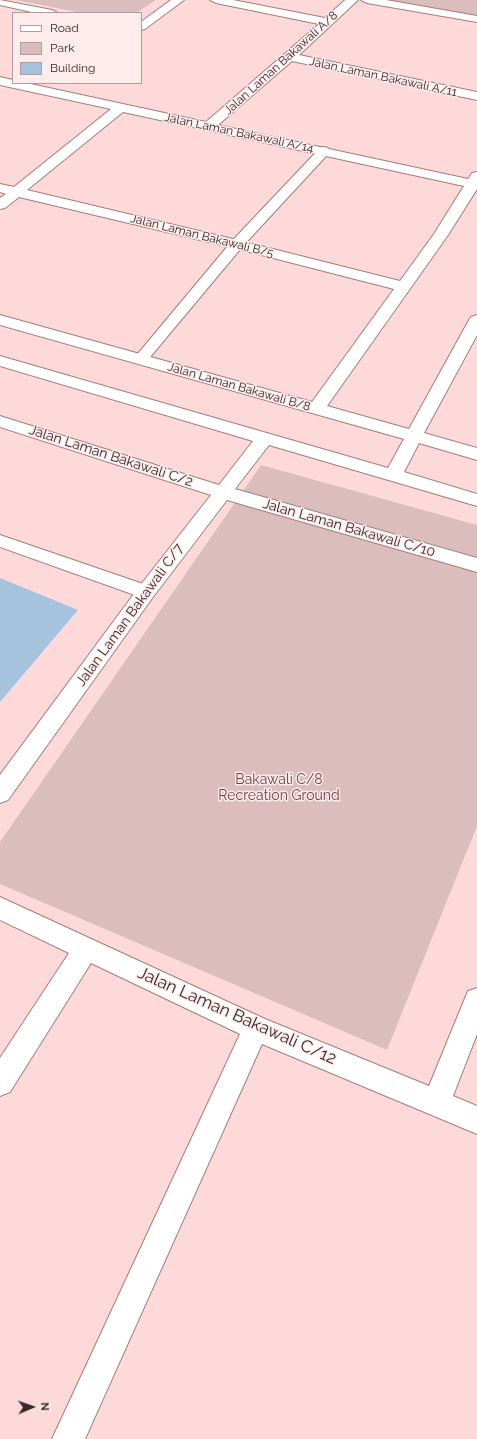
<!DOCTYPE html>
<style>
body{margin:0}
#map{position:relative;width:477px;height:1439px;overflow:hidden;background:#fddad9;font-family:Raleway,sans-serif}
canvas{display:block}
.legend{position:absolute;left:12px;top:12px;width:130px;height:72px;box-sizing:border-box;background:#feecec;border:1px solid #af9e9e;margin:0;padding:5px 7px;list-style:none;font-size:12px;color:#382828}
.legend li{display:flex;align-items:center;gap:8px;height:20px}
.legend b{width:20px;border:1px solid #af9e9e}
.north{position:absolute;left:12px;top:1387px;width:40px;height:40px;-webkit-text-stroke:3px #feecec;paint-order:stroke;rotate:88deg;font-size:11px;font-weight:700;line-height:16px;text-align:center;color:#382828}
.north::after{content:'';display:block;margin:auto;width:14px;height:18px;background:#382828;clip-path:polygon(50% 0,100% 100%,50% 72%,0 100%)}
</style>
<div id="map">
<canvas width="477" height="1439"></canvas>
<ul class="legend">
<li><b style="height:5px;background:#fff"></b>Road</li>
<li><b style="height:11px;background:#dabdbc"></b>Park</li>
<li><b style="height:11px;background:#a5c3dd"></b>Building</li>
</ul>
<div class="north">N</div>
</div>
<script>
const c = document.querySelector('canvas').getContext('2d');
c.lineJoin = 'round';
function fillPath(path, color) { c.fillStyle = color; c.fill(path, 'evenodd'); }
const shape = rows => new Path2D(rows.map(r => 'M' + r).join(''));
function stroke(path, color, width, dash) { c.strokeStyle = color; c.lineWidth = width; c.lineCap = dash ? 'butt' : 'round'; c.setLineDash(dash || []); c.stroke(path); }
function label(font, color, halo, rows, align = 'center') {
  c.font = font + ' Raleway,sans-serif'; c.lineWidth = 3; c.setLineDash([]); c.textBaseline = 'middle'; c.strokeStyle = halo; c.fillStyle = color; for (const [text, x, y, turn = 0] of rows) {
    c.save(); c.translate(x, y); c.rotate((+turn || 0) * Math.PI / 180); c.textAlign = isNaN(turn) ? turn : align; if (halo) c.strokeText(text, 0, 0); c.fillText(text, 0, 0); c.restore();
  }
}
const green = shape([
 [16,0,156,0,136,13,82,13],
 [384,0,477,0,477,17],
 [261,465,477,525,477,826,387,1050,0,884,0,842]
]);
const building = shape([
 [0,578,78,610,0,702]
]);
const lane = shape([
 [324,147,328,148,330,151,328,154,242,247,146,362,136,362,133,359,136,356,232,241,320,148,324,147],
 [0,535,152,587,155,592,152,597,146,599,0,547,0,535]
]);
const street = shape([
 [0,0,52,10,58,13,36,13,0,5,0,0],
 [171,0,184,0,145,29,141,30,141,22,171,0],
 [210,0,233,0,325,18,345,0,358,0,299,55,477,92,477,100,292,61,218,125,468,179,472,173,477,172,477,189,448,235,327,406,409,429,469,320,471,317,477,315,477,335,424,433,477,448,477,460,419,443,404,472,477,494,477,506,269,445,235,489,477,558,477,572,227,500,153,597,8,800,0,803,0,775,139,587,211,495,0,427,0,416,219,485,253,441,0,366,0,356,388,468,404,439,0,325,0,315,312,402,394,289,234,248,19,197,5,208,0,209,0,198,6,194,0,192,0,184,14,187,111,109,0,85,0,77,13,80,13,83,26,83,206,122,319,24,216,3,210,0],
 [123,112,464,186,434,234,400,281,237,240,27,190,123,112],
 [361,0,386,0,477,16,477,22,367,3,361,0],
 [0,897,265,1019,429,1086,468,991,477,988,477,1034,453,1096,477,1106,477,1134,262,1044,85,1439,52,1439,240,1034,91,963,10,1092,0,1096,0,1058,69,953,0,920,0,897]
]);
const farStreetnames = [
 ["Jalan Laman Bakawali A/8",281,63,-42],
 ["Jalan Laman Bakawali A/11",383,77,12],
 ["Jalan Laman Bakawali A/14",239,133,12],
 ["Jalan Laman Bakawali B/5",202,236,14],
 ["Jalan Laman Bakawali B/8",239,387,16]
];
const streetNames = [
 ["Jalan Laman Bakawali C/2",111,456,18],
 ["Jalan Laman Bakawali C/10",349,528,16],
 ["Jalan Laman Bakawali C/7",130,615,-54]
];
const parkNames = [
 ["Bakawali C/8",279,780],
 ["Recreation Ground",279,796]
];
const nearStreetnames = [
 ["Jalan Laman Bakawali C/12",237,1016,24]
];
fillPath(green, '#dabdbc');
fillPath(building, '#a5c3dd');
stroke(lane, '#a47d7c', 2);
stroke(street, '#a47d7c', 2);
fillPath(lane, '#fff');
fillPath(street, '#fff');
label('12px', '#382828', '#feecec', farStreetnames);
label('14px', '#382828', '#feecec', streetNames);
label('14px', '#793c3d', '#feecec', parkNames);
label('17px', '#382828', '#feecec', nearStreetnames);
</script>
